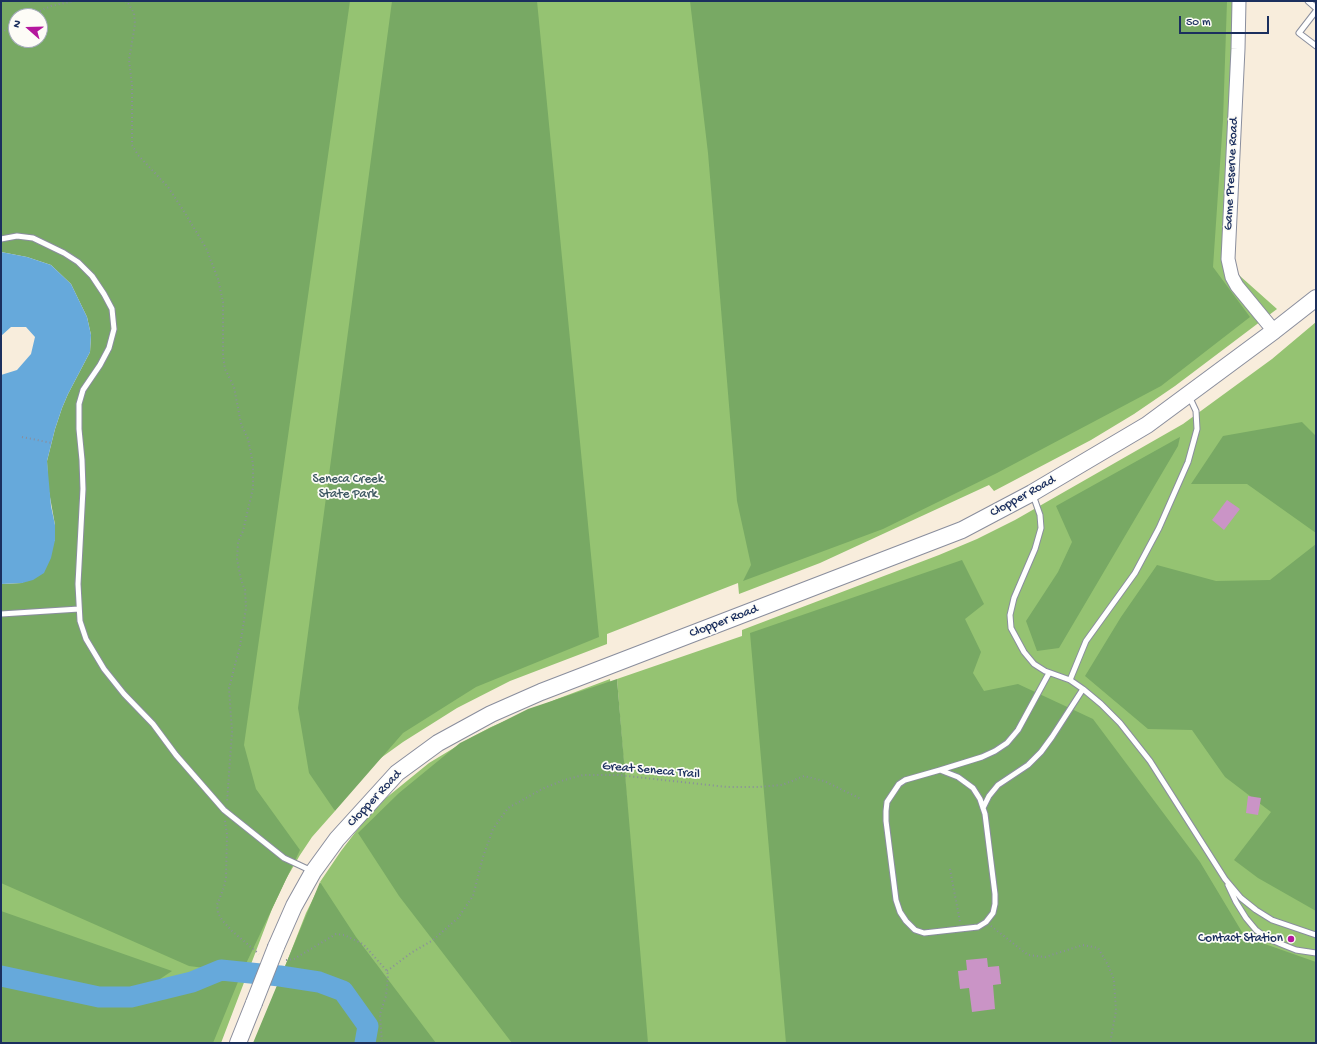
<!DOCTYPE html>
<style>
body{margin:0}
#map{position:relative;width:1317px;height:1044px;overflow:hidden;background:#f8eddc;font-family:"Gochi Hand",sans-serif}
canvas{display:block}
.frame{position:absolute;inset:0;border:2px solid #1b2f5e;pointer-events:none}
.north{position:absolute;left:8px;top:8px;width:40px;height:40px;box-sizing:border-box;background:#fdfcf7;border:1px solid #a3aaba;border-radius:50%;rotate:290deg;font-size:11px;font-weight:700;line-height:16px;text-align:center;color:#1b2f5e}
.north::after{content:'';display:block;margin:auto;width:14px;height:18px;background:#b5179e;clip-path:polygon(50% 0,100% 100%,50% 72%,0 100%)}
.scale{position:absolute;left:1179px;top:16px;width:90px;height:18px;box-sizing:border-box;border:2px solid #1b2f5e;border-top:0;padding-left:5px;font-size:12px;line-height:14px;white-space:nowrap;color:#1b2f5e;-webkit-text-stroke:3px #fdfcf7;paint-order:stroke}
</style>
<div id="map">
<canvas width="1317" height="1044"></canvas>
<div class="frame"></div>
<div class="north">N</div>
<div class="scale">50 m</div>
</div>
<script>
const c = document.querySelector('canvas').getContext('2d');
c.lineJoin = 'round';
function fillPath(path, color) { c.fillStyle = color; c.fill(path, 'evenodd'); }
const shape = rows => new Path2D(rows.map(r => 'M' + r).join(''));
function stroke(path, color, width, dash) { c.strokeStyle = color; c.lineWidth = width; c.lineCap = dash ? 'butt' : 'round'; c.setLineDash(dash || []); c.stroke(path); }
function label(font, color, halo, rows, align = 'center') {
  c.font = font + ' "Gochi Hand",sans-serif'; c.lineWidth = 3.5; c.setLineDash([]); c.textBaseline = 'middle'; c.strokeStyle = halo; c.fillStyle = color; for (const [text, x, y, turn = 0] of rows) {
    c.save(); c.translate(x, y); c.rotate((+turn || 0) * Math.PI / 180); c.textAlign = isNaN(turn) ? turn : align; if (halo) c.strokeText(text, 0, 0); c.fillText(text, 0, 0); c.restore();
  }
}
const green = shape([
 [1,1,1234,1,1222,260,1277,309,1175,386,1134,414,1091,440,994,491,989,485,820,563,739,594,738,583,607,634,607,644,510,681,457,708,403,742,378,760,334,808,335,811,312,837,300,855,286,879,272,909,221,1043,28,1043,1,980,1,601,86,595,140,298,8,207],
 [16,16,40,16,40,40,16,40],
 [1316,322,1316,1043,646,1043,617,679,742,636,742,630,939,555,977,539,1015,520,1183,424,1272,359],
 [610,679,640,1043,255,1043,306,913,321,883,320,882,341,851,364,821,386,798,429,763,472,737,491,727,557,699]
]);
const forest = shape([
 [1,1,350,1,244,745,256,789,300,850,242,972,213,1043,1,1043,1,911,172,971,133,997,192,982,220,970,189,966,1,883,1,584,22,583,55,540,55,525,48,486,47,461,55,429,62,408,68,394,90,352,91,335,87,317,71,284,51,265,27,257,1,252],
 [16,16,40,16,40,40,16,40],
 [392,1,537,1,599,637,476,687,403,733,335,811,309,773,298,708],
 [690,1,1227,1,1223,120,1213,267,1250,317,1161,386,997,473,883,529,743,581,751,565,737,501,708,153],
 [1302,422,1316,436,1316,533,1247,484,1191,484,1223,436],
 [1180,437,1178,446,1059,648,1037,651,1026,621,1058,572,1072,542,1056,506],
 [1316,544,1316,911,1258,878,1234,860,1271,812,1225,777,1192,730,1148,729,1085,676,1121,617,1157,565,1216,581,1270,580],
 [962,560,984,604,965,619,981,652,973,673,984,691,1018,684,1093,719,1200,862,1245,937,1316,962,1316,1043,786,1043,750,633],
 [617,679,648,1043,512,1043,399,896,358,833,399,793,460,743,528,709],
 [320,882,356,937,436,1043,253,1043]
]);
const water = shape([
 [1,252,27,257,51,265,71,284,87,317,91,335,90,352,68,394,62,408,55,429,47,461,51,506,55,525,55,540,51,558,44,573,33,580,22,583,1,584,1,375,17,370,31,354,35,337,26,327,11,327,1,336]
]);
const river = shape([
 [1,976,99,997,131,997,192,982,221,970,280,976,319,982,343,991,368,1026,365,1043]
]);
const building = shape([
 [1227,500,1240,509,1224,530,1212,520],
 [1248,796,1261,798,1258,815,1246,813],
 [987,958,988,967,999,966,1001,984,993,985,995,1009,972,1012,969,988,960,989,958,971,967,970,966,960]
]);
const path = shape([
 [125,1,128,3,134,13,135,24,129,60,132,85,132,145,138,155,168,187,185,213,206,248,218,279,223,302,223,355,225,369,234,387,241,424,248,439,253,464,253,488,243,531,238,542,237,559,241,580,245,590,246,608,240,646,229,688,232,732,227,802],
 [29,16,51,6,74,1],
 [1,33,16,23],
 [22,437,52,443],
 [225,821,227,834,226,877,224,887,217,905,218,913,222,920,232,931,259,954],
 [950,869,960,922],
 [991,926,1028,955,1045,957,1083,945,1098,948,1108,965,1114,980,1116,1011,1110,1043],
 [286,960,294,959,336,934,344,935,363,944,387,971,388,975,386,996,380,1014,382,1043],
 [387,971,411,953,433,940,458,918,473,896,483,857,493,829,508,808,542,789,564,780,583,775,618,775,727,787,758,787,782,785,804,776,824,781,861,799]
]);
const service = shape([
 [1308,1,1316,8],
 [1316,11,1299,33,1316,46],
 [1,239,17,236,33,238,64,253,78,262,92,276,104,294,112,309,114,329,109,348,100,365,83,390,79,404,79,429,82,460,83,489,78,584,80,621,86,639,104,669,124,694,153,724,176,755,224,810,284,858,312,871],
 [1033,495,1040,515,1041,528,1035,549,1014,598,1010,615,1011,628,1024,652,1034,664,1045,671,1070,680,1083,689,1101,704,1120,723,1150,761,1225,879,1241,898,1256,910,1272,920,1316,935],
 [1,614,79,609],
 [1070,680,1086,641,1135,573,1159,528,1188,462,1197,429,1196,411,1189,396],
 [940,770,958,777,973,788,980,799,985,814,995,894,995,904,993,913,986,922,978,927,924,933,915,930,906,921,900,912,896,900,886,821,886,811,887,802,899,784,905,780,940,770,982,757,995,751,1007,743,1018,730,1049,673],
 [983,808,989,796,998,785,1028,765,1041,752,1052,737,1083,689],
 [1228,885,1236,902,1246,918,1256,930,1267,938,1281,944,1296,950,1316,953]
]);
const tertiary = shape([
 [1239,1,1238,49,1228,259,1232,277,1237,286,1274,331]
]);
const primary = shape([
 [276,947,294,906,313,872,337,839,397,773,438,743,491,714,541,692,962,530,1032,493,1147,425,1274,331,1316,298],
 [238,1043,254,1003]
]);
const primaryBridge = shape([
 [254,1003,276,947]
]);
const markers = [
 [1291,939,4,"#b5179e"]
];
const streetNames = [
 ["Game Preserve Road",1232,174,-87],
 ["Clopper Road",1023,497,-29],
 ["Clopper Road",724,622,-21],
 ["Great Seneca Trail",651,771,5],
 ["Clopper Road",375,799,-47]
];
const parkNames = [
 ["Seneca Creek",348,480],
 ["State Park",348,495]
];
const poiNames = [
 ["Contact Station",1283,939]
];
fillPath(green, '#95c372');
fillPath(forest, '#78a964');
fillPath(water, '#66a9db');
stroke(river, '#66a9db', 21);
fillPath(building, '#ca94c6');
stroke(service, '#8a8e9d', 7);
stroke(tertiary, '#8a8e9d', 15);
stroke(primary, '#8a8e9d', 18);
stroke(path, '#8a8e9d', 2, [1, 3]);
stroke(service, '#fff', 5);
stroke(tertiary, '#fff', 13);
stroke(primary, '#fff', 16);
stroke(primaryBridge, '#8a8e9d', 18, []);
stroke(primaryBridge, '#fff', 16);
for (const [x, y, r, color] of markers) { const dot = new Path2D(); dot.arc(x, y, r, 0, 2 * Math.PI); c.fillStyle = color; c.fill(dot); stroke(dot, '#fdfcf7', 1.5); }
label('13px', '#1b2f5e', '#fdfcf7', streetNames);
label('13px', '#405b64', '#fdfcf7', parkNames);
label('13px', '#1b2f5e', '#fdfcf7', poiNames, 'right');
</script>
